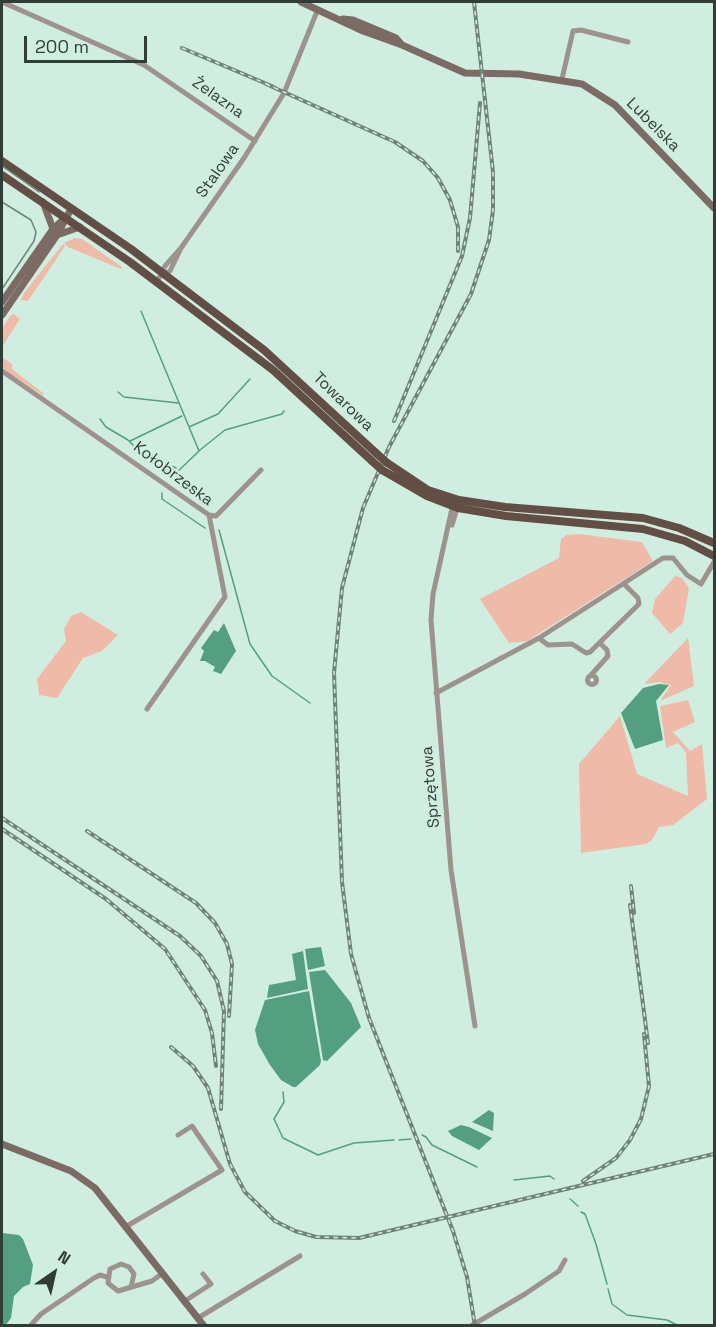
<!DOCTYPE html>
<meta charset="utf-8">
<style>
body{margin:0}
#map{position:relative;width:716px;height:1327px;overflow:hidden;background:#d0eedf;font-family:"Space Grotesk",sans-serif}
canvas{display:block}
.frame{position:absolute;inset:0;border:3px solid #303c36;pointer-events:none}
.north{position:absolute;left:24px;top:1243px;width:60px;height:60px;-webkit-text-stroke:4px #d0eedf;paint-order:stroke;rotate:34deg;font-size:16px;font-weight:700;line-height:24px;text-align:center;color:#303c36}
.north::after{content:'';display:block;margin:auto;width:21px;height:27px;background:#303c36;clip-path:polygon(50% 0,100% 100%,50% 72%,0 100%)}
.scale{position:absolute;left:24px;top:36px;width:123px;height:27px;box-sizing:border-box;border:3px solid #303c36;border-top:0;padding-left:8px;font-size:18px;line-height:21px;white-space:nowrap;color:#303c36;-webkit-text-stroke:4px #d0eedf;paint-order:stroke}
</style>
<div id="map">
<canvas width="716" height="1327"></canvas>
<div class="frame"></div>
<div class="north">N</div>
<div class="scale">200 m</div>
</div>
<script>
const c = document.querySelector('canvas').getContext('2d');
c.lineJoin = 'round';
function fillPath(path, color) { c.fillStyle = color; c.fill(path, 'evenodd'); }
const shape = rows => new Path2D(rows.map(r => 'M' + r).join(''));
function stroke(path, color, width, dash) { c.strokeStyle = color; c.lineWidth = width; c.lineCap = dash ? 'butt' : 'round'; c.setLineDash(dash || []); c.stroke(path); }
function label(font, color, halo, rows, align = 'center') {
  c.font = font + ' "Space Grotesk",sans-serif'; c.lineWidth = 5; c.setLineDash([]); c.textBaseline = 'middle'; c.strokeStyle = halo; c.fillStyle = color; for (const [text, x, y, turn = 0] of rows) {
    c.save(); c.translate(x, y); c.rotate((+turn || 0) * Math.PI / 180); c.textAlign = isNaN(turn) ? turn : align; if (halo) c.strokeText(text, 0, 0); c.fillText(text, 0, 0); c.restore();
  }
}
const green = shape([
 [75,238,82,239,122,267,121,269,68,247,64,243],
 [63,244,65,246,28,301,21,300,24,293],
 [14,314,20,319,2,347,2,328,11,315],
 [2,357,12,364,12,369,43,393,44,396,7,372,2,367],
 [579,534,642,542,653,561,527,641,509,643,480,599,559,558,561,539,567,535],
 [675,576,682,578,689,588,683,623,670,634,652,613,655,599],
 [81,612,118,635,102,651,83,658,57,698,39,695,37,679,66,641,64,629,71,616],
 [688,638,694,686,660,701,671,685,659,682,644,684],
 [688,700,695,722,673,732,690,751,702,744,707,799,673,825,659,827,652,840,646,844,581,853,579,764,620,716,637,774,688,796,686,752,678,743,666,748,660,706]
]);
const water = shape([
 [224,623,236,651,221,674,213,671,215,667,205,661,200,661,204,651,201,648,214,630,218,632],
 [659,684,669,685,656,701,663,740,635,749,621,713,643,688],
 [321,947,325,966,308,970,305,949],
 [303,951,308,989,267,998,269,985,296,980,292,954],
 [325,970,351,1003,361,1027,327,1061,323,1060,309,972],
 [309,991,321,1061,320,1065,296,1087,293,1087,281,1080,270,1065,258,1044,255,1030,265,1000],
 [489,1110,494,1113,493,1131,472,1122],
 [461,1125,469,1127,492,1138,479,1150,452,1136,448,1131],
 [2,1233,19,1235,23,1239,33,1265,30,1284,23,1287,14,1296,11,1318,5,1326,2,1325]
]);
const stream = shape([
 [141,311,199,451,173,476],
 [118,392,124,397,178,403],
 [100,419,106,427,128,440,141,453,176,468],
 [189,427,218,414,250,379],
 [130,441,182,416],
 [200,450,225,430,282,414,284,411],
 [162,493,162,499,205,528],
 [219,530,250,644,272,676,310,703],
 [283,1092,284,1102,274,1119,283,1138,318,1155,354,1143,394,1140],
 [422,1135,426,1137,432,1145,477,1167],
 [399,1140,411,1139],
 [514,1180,550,1176,554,1179],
 [570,1199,578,1206],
 [581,1212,585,1214,596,1244,607,1284],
 [608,1289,612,1304,627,1315,667,1320,679,1326]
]);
const street = shape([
 [2,2,144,65,255,141],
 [562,79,573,31,581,30,628,42],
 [163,274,170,271,181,248,244,158,284,93,318,9],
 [157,282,165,266,181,248],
 [2,371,209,515,225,597,147,709],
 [453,504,433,594,431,620,451,870,475,1026],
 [209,515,216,516,261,470],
 [452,525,458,505],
 [539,638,548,645,572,644,586,653,590,652,639,604,638,598,625,585],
 [591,675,608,656,607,650,601,644],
 '587.5 680a4.5 4.5 0 1 1 9 0a4.5 4.5 0 1 1-9 0Z',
 [436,693,539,638,663,558,673,558,687,575,701,584,714,562],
 [127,1226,222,1170,192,1126,178,1135],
 [131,1287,134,1274,129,1267,121,1264,110,1269,108,1283,118,1291,152,1281,163,1273],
 [185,1301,211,1284,203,1274],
 [198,1318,300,1256],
 [30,1326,41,1314,94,1278,100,1275,107,1277],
 [471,1326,525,1294,559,1271,565,1260]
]);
const secondary = shape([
 [301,2,363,31,402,45,465,73,519,74,582,84,615,105,714,208],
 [343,19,353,20,396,38,402,45],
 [43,202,53,229],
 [57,235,80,227],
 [2,302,53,229,66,217],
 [2,315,57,235,71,209],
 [2,1144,71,1171,95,1188,204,1326]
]);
const primary = shape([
 [2,161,131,249,264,350,376,453],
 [2,175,130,262,273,370,372,461],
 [386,462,428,490,459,500,505,507,643,518,679,528,714,543],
 [382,470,427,496,458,508,506,516,643,529,685,541,714,556]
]);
const tram = shape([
 [2,166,39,192],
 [2,202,31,220,36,232,34,241,2,289]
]);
const rail = shape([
 [474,2,493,172,493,210,489,240,471,294,389,447,363,508,342,588,334,673,342,882,351,954,369,1018,453,1231,467,1277,475,1326],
 [182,48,274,87],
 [266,84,395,142,423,161,438,178,450,200,458,227,458,251],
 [394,421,462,256,470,218,480,103],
 [2,818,180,936,201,956,217,981,224,1011,221,1109],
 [2,829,106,899,165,949,205,1010,212,1033,216,1066],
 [87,831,196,903,215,923,227,944,232,964,229,1016],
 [631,886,634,913],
 [630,905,648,1043],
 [171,1047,193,1066,208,1088,230,1164,245,1192,275,1221,295,1231,316,1237,359,1238,714,1154],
 [583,1181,616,1158,630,1140,641,1119,649,1086,644,1034]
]);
const primaryBridge = shape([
 [376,453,386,462],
 [372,461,382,470]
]);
const streetNames = [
 ["Żelazna",218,98,35],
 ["Lubelska",653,125,45],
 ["Stalowa",218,171,-55],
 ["Towarowa",343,402,44],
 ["Kołobrzeska",173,474,37],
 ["Sprzętowa",431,787,-95]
];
fillPath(green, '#efbaa8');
fillPath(water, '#549f80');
stroke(stream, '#549f80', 1.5);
stroke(street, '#9e928d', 5);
stroke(secondary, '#7c6a64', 7);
stroke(primary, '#634e46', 8);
stroke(tram, '#70837a', 1.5);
stroke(rail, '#70837a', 4);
stroke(rail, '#d0eedf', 1.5, [4.5]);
stroke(primaryBridge, '#634e46', 8);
label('16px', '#303c36', '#d0eedf', streetNames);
</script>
